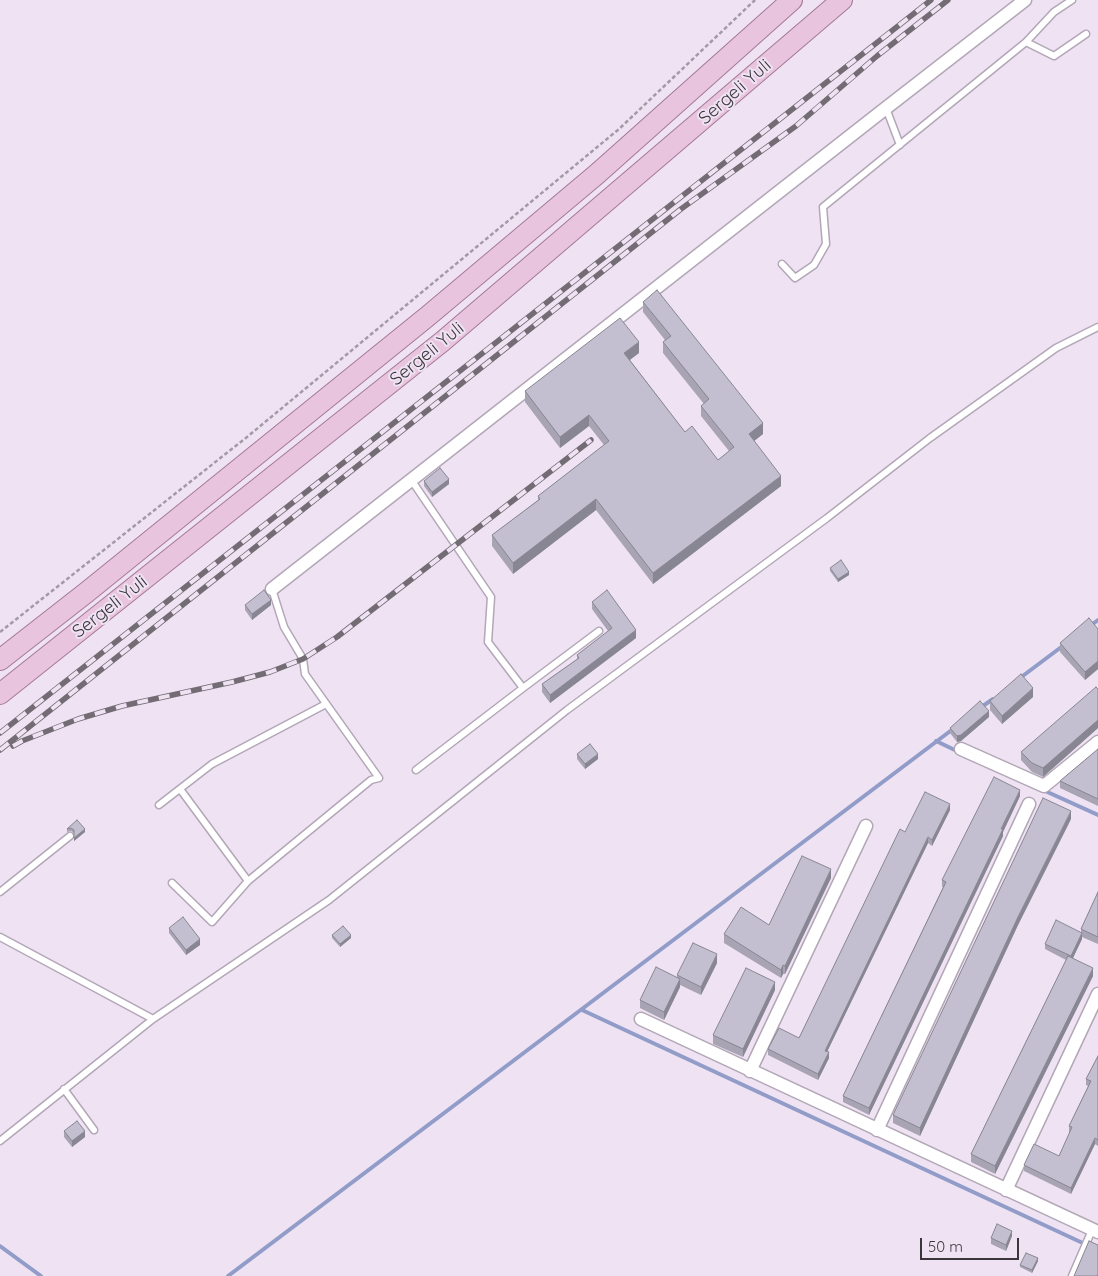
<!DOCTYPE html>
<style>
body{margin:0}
#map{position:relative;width:1098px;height:1276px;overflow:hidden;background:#efe3f3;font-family:Quicksand,sans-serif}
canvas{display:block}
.scale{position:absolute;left:920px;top:1238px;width:99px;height:22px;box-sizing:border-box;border:2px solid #3b363c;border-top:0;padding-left:6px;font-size:15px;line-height:18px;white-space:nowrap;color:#3b363c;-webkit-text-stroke:4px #efe3f3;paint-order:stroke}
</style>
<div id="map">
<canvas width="1098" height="1276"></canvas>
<div class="scale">50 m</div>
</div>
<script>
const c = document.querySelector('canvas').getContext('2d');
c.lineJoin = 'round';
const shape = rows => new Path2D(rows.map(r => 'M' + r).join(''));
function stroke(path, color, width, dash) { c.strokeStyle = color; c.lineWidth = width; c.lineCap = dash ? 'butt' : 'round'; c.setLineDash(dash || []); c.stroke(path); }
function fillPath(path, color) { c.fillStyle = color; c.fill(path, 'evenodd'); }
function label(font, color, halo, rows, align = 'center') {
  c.font = font + ' Quicksand,sans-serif'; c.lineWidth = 4; c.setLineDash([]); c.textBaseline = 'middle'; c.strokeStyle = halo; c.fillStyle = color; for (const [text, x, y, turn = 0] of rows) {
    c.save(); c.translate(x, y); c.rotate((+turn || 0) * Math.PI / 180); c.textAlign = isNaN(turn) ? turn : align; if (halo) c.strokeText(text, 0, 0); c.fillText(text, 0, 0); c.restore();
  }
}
const stream = shape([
 [1090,626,1098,620],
 [1020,678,1064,645],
 [980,708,993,699],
 [936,741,959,752],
 [1043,790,1098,815],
 [582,1010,1087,1245],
 [0,1246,41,1276],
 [228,1276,953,729]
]);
const path = shape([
 [0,632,247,437,619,129,755,0]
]);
const lane = shape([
 [1026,42,1054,56,1086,34],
 [886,108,900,145],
 [782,264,795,278,814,265,826,244,823,207,1026,42,1054,12,1072,0],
 [412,481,491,597,488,642,523,688,416,770],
 [523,688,599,631],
 [180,789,248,881],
 [159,805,212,764,326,704],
 [172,883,212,922,248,881,371,780,379,778,305,674,303,659,284,627,272,589],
 [0,892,70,836],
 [0,937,153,1019],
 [64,1089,94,1130],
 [0,1141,153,1019,329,900,567,710,827,518,930,438,1056,348,1098,327],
 [1072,1276,1092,1230]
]);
const street = shape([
 [272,589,886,108,1025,0],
 [961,749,1044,786,1098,742],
 [641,1019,1098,1232],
 [750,1071,866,826],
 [877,1130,1029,804],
 [1006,1190,1098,994]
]);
const primary = shape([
 [0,660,87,592,428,316,597,174,792,0],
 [0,694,443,341,842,0]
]);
const rail = shape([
 [0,733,931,0],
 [13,746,22,741,78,719,122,706,232,682,270,672,303,659,337,637,591,440],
 [0,750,681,209,796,126,877,56,948,0]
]);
const wall = shape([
 [643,302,763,434,754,441,781,486,653,584,596,510,513,574,492,546,492,535,538,500,538,496,604,445,589,426,560,448,525,402,525,391,639,353,630,360,685,432,718,460,729,451,701,416,701,406,704,404,663,353,663,342,665,340,643,312],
 [424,481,449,484,432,497,424,486],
 [830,568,849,575,838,582,830,571],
 [592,602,636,638,550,703,542,692,542,684,577,659,577,655,608,631,592,609],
 [245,605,271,605,252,620,245,610],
 [1098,629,1098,669,1085,680,1060,652,1060,643],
 [1098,689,1098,728,1043,777,1032,772,1021,760,1021,752],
 [1033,697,1002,724,990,710,990,701],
 [989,717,961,741,957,742,950,733,950,728],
 [1098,749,1098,806,1060,788,1060,781],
 [577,754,598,759,585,769,577,759],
 [1020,796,1003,832,1003,836,869,1115,843,1102,843,1096,943,887,942,887,942,880],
 [950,810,932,846,928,843,827,1052,829,1058,818,1080,768,1055,768,1049,799,1038,905,832],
 [1071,819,1018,925,920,1136,893,1123,893,1115],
 [77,820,85,832,74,841,74,833,71,831,67,832,67,829],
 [831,878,785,974,783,974,781,978,724,943,724,934,769,925],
 [1098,892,1098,944,1082,937,1082,939,1073,958,1093,976,995,1174,971,1162,971,1154,1066,960,1045,949,1045,944,1081,932,1081,929],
 [169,928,200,945,186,955,169,933],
 [332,935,351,938,340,947,332,938],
 [717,963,701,995,680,985,680,987,664,1020,640,1008,640,1000,677,977,677,975],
 [775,990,743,1057,713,1044,713,1035],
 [1098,1056,1098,1146,1095,1144,1071,1194,1024,1171,1024,1165,1059,1156,1070,1132,1069,1132,1069,1126,1088,1086,1086,1085,1086,1079],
 [64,1131,85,1137,72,1147,64,1137],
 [1012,1236,1006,1251,991,1244,991,1238],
 [1038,1261,1032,1273,1020,1267,1020,1265]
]);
const shadedWall = shape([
 [639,342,639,353,624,364,624,353],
 [589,415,589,426,560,448,560,437],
 [763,423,763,434,749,445,749,434],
 [781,476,781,486,653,584,653,573],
 [449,479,449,484,432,497,432,492],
 [596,499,596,510,513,574,513,563],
 [849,572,849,575,838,582,838,579],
 [271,600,271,605,252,620,252,614],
 [636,630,636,638,550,703,550,695],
 [1098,661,1098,669,1085,680,1085,672],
 [1033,688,1033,697,1002,724,1002,716],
 [989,711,989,717,961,741,957,742,957,736],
 [1098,720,1098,728,1043,777,1043,768],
 [598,754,598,759,585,769,585,764],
 [1020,790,1020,796,1003,832,1003,836,869,1115,869,1108],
 [950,804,950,810,932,846,932,840],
 [1071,811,1071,819,1018,925,920,1136,920,1128,1018,917],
 [85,829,85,832,74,841,74,838],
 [928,837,928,843,825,1056,825,1051],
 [831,869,831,878,785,974,785,966],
 [1082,933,1082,939,1071,962,1071,956],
 [351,935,351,938,340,947,340,944],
 [200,939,200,945,186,955,186,950],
 [717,954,717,963,701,995,701,987],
 [783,965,783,974,781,978,781,970],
 [1093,968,1093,976,995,1174,995,1166],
 [680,979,680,987,664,1020,664,1012],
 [775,982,775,990,743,1057,743,1049],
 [829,1052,829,1058,818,1080,818,1074],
 [85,1131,85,1137,72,1147,72,1141],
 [1095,1138,1095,1144,1071,1194,1071,1188],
 [1012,1231,1012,1236,1006,1251,1006,1245],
 [1038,1258,1038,1261,1032,1273,1032,1270]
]);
const building = shape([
 [657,290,763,423,749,434,781,476,653,573,596,499,513,563,492,535,540,499,538,496,609,441,589,415,560,437,525,391,620,318,639,342,624,353,685,432,692,426,718,460,734,447,701,406,709,399,663,342,671,336,643,302,657,290],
 [440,468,449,479,432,492,424,481,440,468],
 [841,560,849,572,838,579,830,568,841,560],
 [264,590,271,600,252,614,245,605,264,590],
 [607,590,636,630,550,695,542,684,579,658,577,655,612,628,592,602,607,590],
 [1089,618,1098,629,1098,661,1085,672,1060,643,1089,618],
 [1021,674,1033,688,1002,716,990,701,1021,674],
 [1096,687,1098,689,1098,720,1043,768,1032,763,1021,752,1096,687],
 [980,701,989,711,961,735,957,736,950,728,980,701],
 [590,744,598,754,585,764,577,754,590,744],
 [1098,749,1098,799,1060,781,1098,749],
 [994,777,1020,790,1001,829,1003,829,869,1108,843,1096,946,882,942,880,994,777],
 [925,792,950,804,932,840,928,837,825,1051,829,1052,818,1074,768,1049,779,1028,799,1038,900,829,905,832,925,792],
 [1043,798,1071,811,1018,917,920,1128,893,1115,1043,798],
 [77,820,85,829,74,838,74,830,71,828,67,829,77,820],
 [802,856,831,869,785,966,783,965,781,970,724,934,741,907,769,925,802,856],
 [1098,892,1098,937,1081,929,1098,892],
 [183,917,200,939,186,950,169,928,183,917],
 [1056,920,1082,933,1071,956,1045,944,1056,920],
 [343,926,351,935,340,944,332,935,343,926],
 [693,943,717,954,701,987,677,975,693,943],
 [1068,956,1093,968,995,1166,971,1154,1068,956],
 [656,967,680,979,664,1012,640,1000,656,967],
 [746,968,775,982,743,1049,713,1035,746,968],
 [1098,1056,1098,1140,1095,1138,1071,1188,1024,1165,1034,1144,1059,1156,1072,1127,1069,1126,1091,1081,1086,1079,1098,1056],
 [77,1121,85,1131,72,1141,64,1131,77,1121],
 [997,1224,1012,1231,1006,1245,991,1238,997,1224],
 [1089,1241,1098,1245,1098,1274,1097,1276,1074,1276,1089,1241],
 [1026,1253,1038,1258,1032,1270,1020,1265,1026,1253]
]);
const streetNames = [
 ["Sergeli Yuli",735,92,-41],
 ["Sergeli Yuli",427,354,-39],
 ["Sergeli Yuli",110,607,-38]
];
stroke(stream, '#919cc8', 4);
stroke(lane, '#b2a7b6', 9);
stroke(street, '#b2a7b6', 15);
stroke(primary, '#a37997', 22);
stroke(path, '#a39aa6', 2.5, [4, 2.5]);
stroke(lane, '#fff', 6);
stroke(street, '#fff', 12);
stroke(primary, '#e9c4de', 20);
stroke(rail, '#736c75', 5.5);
stroke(rail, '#efe3f3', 4, [11]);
fillPath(wall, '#a8a4b3');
fillPath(shadedWall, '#888692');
fillPath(building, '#c3bfd0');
stroke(building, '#888692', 1);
label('18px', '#3b363c', '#efe3f3', streetNames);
</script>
